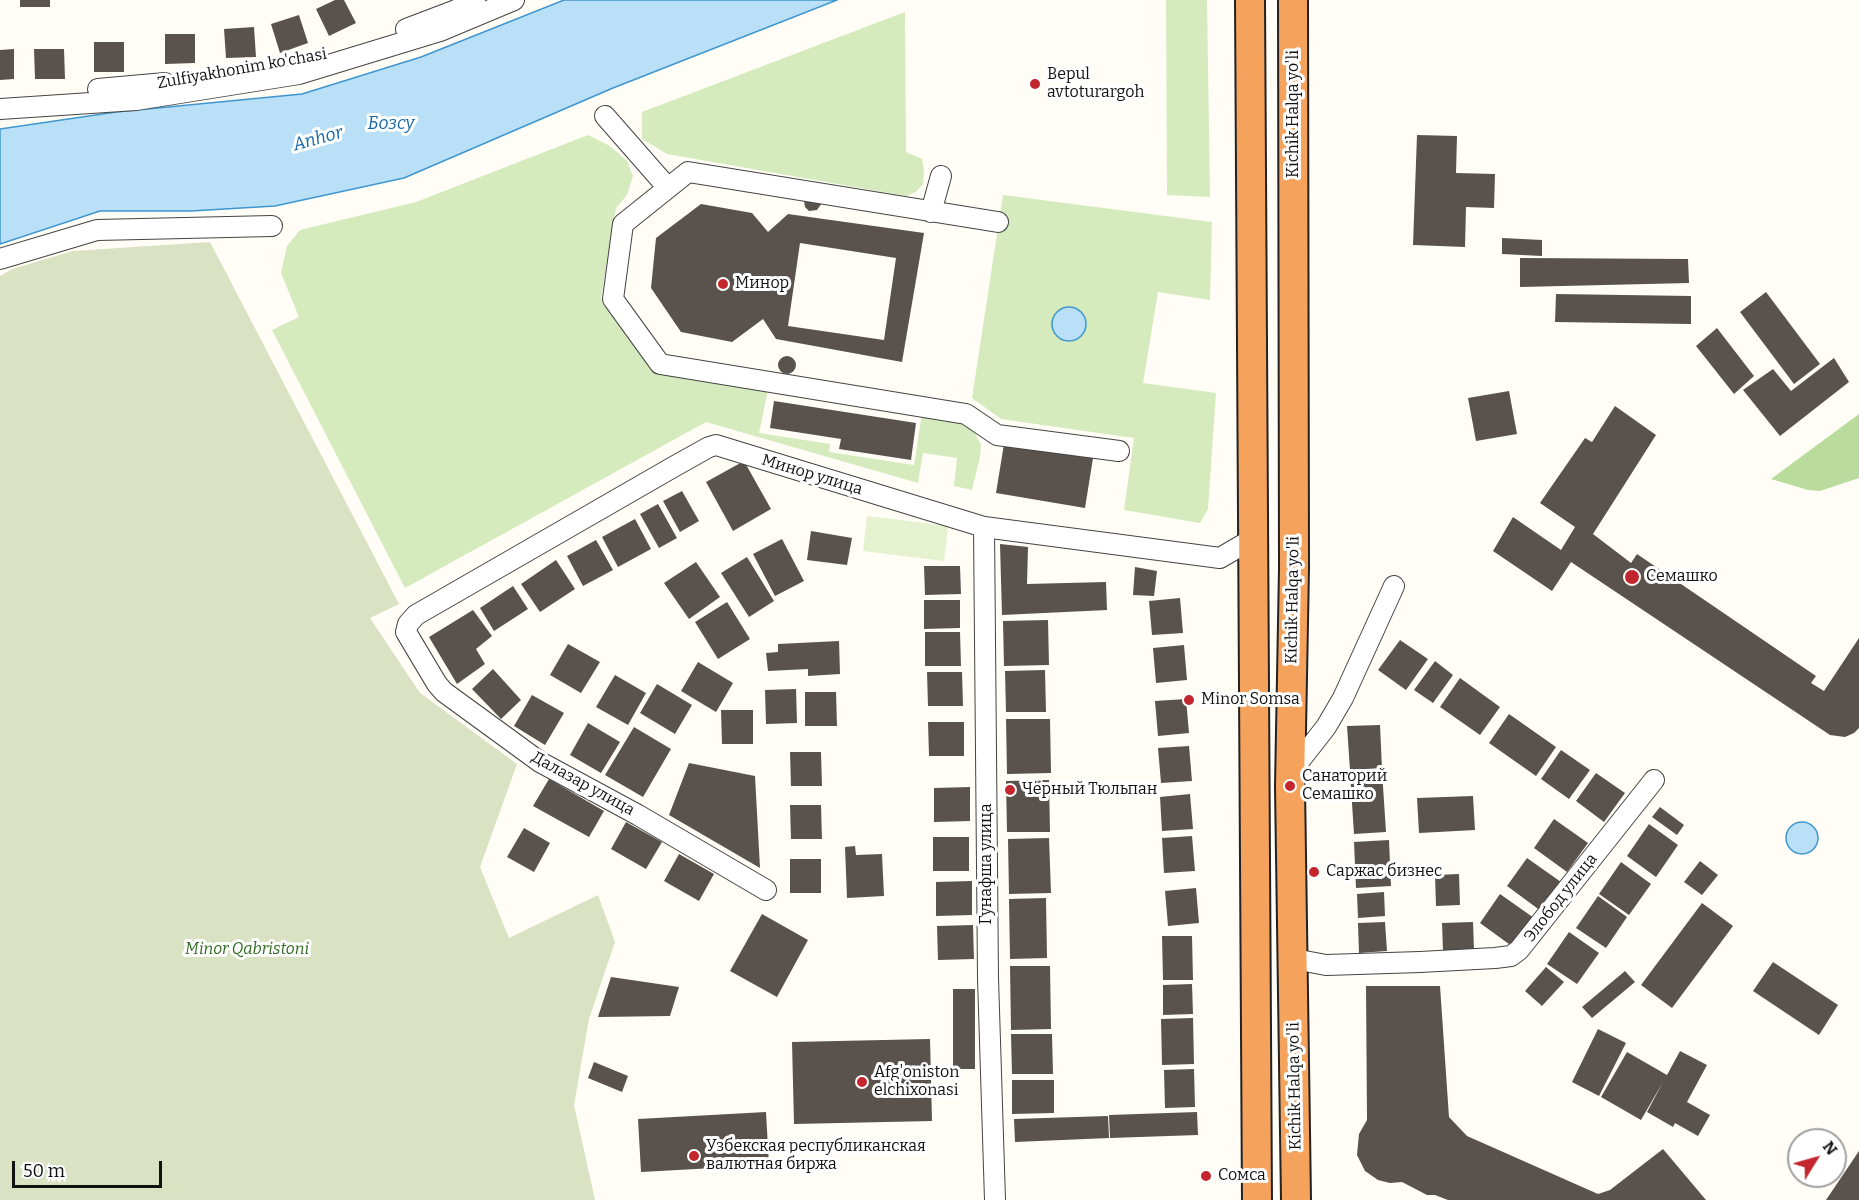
<!DOCTYPE html>
<meta charset="utf-8">
<style>
body{margin:0}
#map{position:relative;width:1859px;height:1200px;overflow:hidden;background:#fffdf5;font-family:Bitter,serif}
canvas{display:block}
.north{position:absolute;left:1787px;top:1128px;width:60px;height:60px;box-sizing:border-box;background:#fff;border:2px solid #a0a0a0;border-radius:50%;rotate:53deg;font-size:16px;font-weight:700;line-height:24px;text-align:center;color:#111}
.north::after{content:'';display:block;margin:auto;width:21px;height:27px;background:#c4262e;clip-path:polygon(50% 0,100% 100%,50% 72%,0 100%)}
.scale{position:absolute;left:12px;top:1161px;width:150px;height:27px;box-sizing:border-box;border:3px solid #111;border-top:0;padding-left:8px;font-size:18px;line-height:21px;white-space:nowrap;color:#111;-webkit-text-stroke:4px #fff;paint-order:stroke}
</style>
<div id="map">
<canvas width="1859" height="1200"></canvas>
<div class="north">N</div>
<div class="scale">50 m</div>
</div>
<script>
const c = document.querySelector('canvas').getContext('2d');
c.lineJoin = 'round';
function fillPath(path, color) { c.fillStyle = color; c.fill(path, 'evenodd'); }
const shape = rows => new Path2D(rows.map(r => 'M' + r).join(''));
function stroke(path, color, width, dash) { c.strokeStyle = color; c.lineWidth = width; c.lineCap = dash ? 'butt' : 'round'; c.setLineDash(dash || []); c.stroke(path); }
function label(font, color, halo, rows, align = 'center') {
  c.font = font + ' Bitter,serif'; c.lineWidth = 6; c.setLineDash([]); c.textBaseline = 'middle'; c.strokeStyle = halo; c.fillStyle = color; for (const [text, x, y, turn = 0] of rows) {
    c.save(); c.translate(x, y); c.rotate((+turn || 0) * Math.PI / 180); c.textAlign = isNaN(turn) ? turn : align; if (halo) c.strokeText(text, 0, 0); c.fillText(text, 0, 0); c.restore();
  }
}
const green = shape([
 [1166,0,1207,0,1210,197,1167,195],
 [905,12,906,152,922,159,924,172,923,184,916,192,906,196,667,154,642,139,642,112],
 [588,135,610,146,627,161,633,176,627,195,616,208,601,298,657,373,768,390,759,433,830,444,829,452,914,465,922,414,960,420,973,429,981,445,980,457,972,490,954,486,957,458,923,453,918,483,706,422,405,588,272,330,299,317,281,273,287,246,300,230,416,202],
 [1003,195,1212,222,1210,300,1158,292,1143,383,1216,393,1208,509,1200,523,1124,510,1134,438,1001,419,972,398]
]);
const forest = shape([
 [1859,414,1859,478,1820,491,1808,490,1771,479]
]);
const cemetery = shape([
 [210,242,399,604,370,618,420,693,517,764,480,867,509,938,598,895,615,942,589,1019,574,1105,595,1200,0,1200,0,276,12,269,73,251]
]);
const pitch = shape([
 [867,516,948,526,944,561,863,551]
]);
const water = shape([
 [564,0,837,0,613,88,404,178,275,206,191,211,100,211,0,244,0,129,116,112,302,94,421,57,564,0],
 '1052 324a17 17 0 1 1 34 0a17 17 0 1 1-34 0Z',
 '1786 838a16 16 0 1 1 32 0a16 16 0 1 1-32 0Z'
]);
const building = shape([
 [20,0,50,0,50,7,20,7],
 [335,0,344,0,356,23,329,36,316,9],
 [299,15,308,43,280,53,271,24],
 [254,27,256,57,226,58,224,29],
 [165,34,195,34,195,63,165,64],
 [94,42,124,42,124,72,94,72],
 [14,49,14,79,0,80,0,50],
 [34,49,64,49,65,79,35,79],
 [1417,135,1457,136,1456,173,1495,174,1494,208,1466,207,1465,247,1413,245],
 [804,201,822,203,817,210,809,211,805,207],
 [701,204,752,213,768,232,788,214,924,233,902,362,776,339,763,319,732,342,681,332,651,288,656,238],
 [800,243,896,258,884,340,788,326],
 [1502,238,1542,240,1542,256,1502,254],
 [1520,258,1688,259,1689,283,1520,287],
 [1766,292,1820,364,1794,384,1740,312],
 [1556,294,1691,296,1691,324,1555,322],
 [1717,328,1754,376,1734,394,1696,346],
 '778 365a9 9 0 1 1 18 0a9 9 0 1 1-18 0Z',
 [1834,358,1849,382,1780,436,1743,390,1773,369,1791,391],
 [1509,391,1517,434,1476,441,1468,398],
 [774,401,916,423,911,460,839,449,841,439,770,428],
 [1615,406,1656,435,1593,534,1631,563,1637,554,1816,676,1811,683,1824,691,1859,638,1859,728,1854,733,1845,737,1830,735,1571,562,1552,591,1493,551,1513,517,1561,550,1575,527,1540,503,1585,438,1592,442],
 [1004,444,1093,458,1085,508,996,493],
 [744,461,771,509,733,531,706,482],
 [682,491,699,521,680,532,663,501],
 [658,504,677,538,659,548,640,514],
 [635,519,651,549,618,567,602,537],
 [811,531,852,538,847,565,807,560],
 [782,539,804,581,775,596,753,554],
 [596,540,613,570,583,586,567,556],
 [1000,544,1028,547,1027,584,1106,582,1107,610,1002,615],
 [747,557,774,601,749,617,721,573],
 [556,560,575,589,540,612,521,584],
 [696,562,720,597,689,619,664,583],
 [924,566,960,566,961,594,925,595],
 [1135,567,1157,571,1154,596,1133,595],
 [513,586,528,609,494,631,480,608],
 [1180,598,1183,633,1152,635,1149,601],
 [924,600,960,600,960,628,924,629],
 [727,602,750,639,718,659,695,622],
 [473,610,492,636,476,649,485,664,457,684,429,637],
 [1048,620,1049,665,1004,666,1003,621],
 [925,632,960,632,961,666,925,666],
 [1400,640,1428,659,1406,690,1378,670],
 [839,641,840,674,808,676,808,669,768,671,766,653,778,652,778,644],
 [568,644,600,662,581,693,550,675],
 [1184,645,1187,680,1156,683,1153,648],
 [1435,661,1453,675,1433,703,1414,690],
 [698,662,733,683,716,712,681,691],
 [493,669,521,700,501,719,472,689],
 [1045,670,1046,712,1006,712,1005,671],
 [927,672,962,672,963,706,928,706],
 [615,675,646,693,628,725,596,707],
 [1460,678,1500,707,1480,735,1440,707],
 [657,684,692,705,675,734,640,713],
 [796,689,797,723,766,724,765,690],
 [805,692,836,692,837,726,805,726],
 [532,695,564,713,545,745,514,726],
 [1186,699,1189,733,1158,736,1155,701],
 [721,710,753,710,753,744,722,744],
 [1509,714,1556,747,1536,776,1489,743],
 [1006,719,1050,719,1051,773,1007,774],
 [928,722,964,722,964,756,929,756],
 [588,723,620,742,601,773,570,755],
 [1380,725,1382,768,1350,770,1347,726],
 [634,727,671,749,643,797,605,775],
 [1189,746,1192,781,1161,783,1158,748],
 [1561,750,1590,770,1569,799,1541,779],
 [790,752,821,752,822,786,791,786],
 [689,763,755,776,760,868,669,815],
 [1382,771,1386,832,1354,834,1350,773],
 [1596,773,1625,793,1604,822,1576,801],
 [549,779,604,811,589,837,533,806],
 [1049,780,1050,832,1007,832,1006,781],
 [970,787,970,821,934,822,934,788],
 [1190,794,1193,829,1162,831,1160,797],
 [1473,796,1475,830,1419,833,1417,798],
 [790,805,821,805,822,839,791,839],
 [1660,807,1684,825,1677,835,1652,817],
 [1554,819,1588,843,1567,872,1534,848],
 [626,822,662,842,646,869,611,849],
 [1649,824,1678,845,1656,877,1627,856],
 [524,828,550,843,534,872,507,857],
 [1192,836,1195,871,1164,873,1162,838],
 [933,837,969,837,969,871,933,871],
 [1049,838,1051,893,1009,894,1008,839],
 [1389,840,1391,886,1356,888,1354,842],
 [855,846,856,855,882,854,884,896,847,898,845,847],
 [679,854,714,874,699,901,664,881],
 [1527,858,1561,882,1541,911,1507,886],
 [790,859,821,859,821,893,790,893],
 [1700,861,1718,875,1702,895,1684,882],
 [1621,862,1651,884,1629,915,1599,894],
 [1459,874,1460,905,1436,906,1435,875],
 [972,881,972,915,936,916,936,882],
 [1196,888,1199,923,1168,926,1165,891],
 [1384,892,1385,916,1358,918,1357,894],
 [1500,894,1534,918,1513,947,1480,923],
 [1598,896,1627,917,1606,948,1576,928],
 [1046,898,1047,958,1010,959,1009,899],
 [1702,903,1733,926,1672,1008,1641,985],
 [762,914,808,940,777,997,730,971],
 [1385,922,1387,951,1359,953,1358,923],
 [1473,922,1474,950,1443,951,1442,923],
 [973,925,974,959,938,960,937,926],
 [1569,932,1599,953,1577,984,1547,964],
 [1162,936,1192,936,1193,980,1163,980],
 [1773,962,1838,1005,1819,1035,1753,991],
 [1010,966,1050,966,1051,1029,1011,1030],
 [1546,967,1564,982,1542,1006,1525,991],
 [1625,971,1635,982,1592,1018,1582,1007],
 [611,977,679,987,670,1016,598,1017],
 [1192,984,1193,1014,1163,1015,1163,985],
 [1366,986,1440,986,1449,1117,1467,1136,1598,1194,1610,1190,1663,1149,1706,1200,1448,1200,1435,1195,1427,1195,1402,1182,1390,1183,1378,1180,1365,1171,1357,1155,1359,1134,1367,1120],
 [953,989,975,989,975,1069,953,1069],
 [1193,1018,1194,1064,1162,1065,1161,1019],
 [1598,1029,1626,1043,1599,1096,1572,1082],
 [1011,1034,1052,1034,1053,1074,1012,1074],
 [930,1039,932,1121,794,1124,792,1042],
 [1680,1051,1707,1065,1687,1102,1710,1115,1698,1136,1675,1123,1673,1127,1647,1112,1663,1082,1641,1120,1601,1097,1627,1052,1667,1075],
 [594,1062,628,1076,622,1092,588,1078],
 [1194,1069,1195,1107,1165,1108,1164,1070],
 [1012,1080,1054,1080,1054,1113,1012,1114],
 [766,1112,769,1165,641,1172,638,1119],
 [1197,1112,1198,1135,1110,1138,1109,1115],
 [1108,1116,1109,1138,1015,1142,1014,1119],
 [1859,1151,1859,1200,1826,1200]
]);
const minor = shape([
 [406,29,456,10,475,0],
 [98,89,165,83],
 [0,109,136,100,299,74,440,31,514,0],
 [605,116,668,188],
 [931,212,941,176],
 [998,222,688,172,623,224,613,299,660,364,966,414,997,435,1119,451],
 [0,259,97,230,272,226],
 [984,527,988,978,995,1200],
 [1290,773,1326,727,1343,698,1394,586],
 [766,890,638,815,540,762,444,692,437,684,406,632,408,624,416,615,675,466,709,447,716,445,984,527,1220,558,1254,538],
 [1294,959,1326,965,1420,962,1495,958,1511,956,1519,950,1654,780]
]);
const highway = shape([
 [1250,0,1257,1200],
 [1293,0,1294,568,1290,786,1296,1200]
]);
const markers = [
 [1035,84,6,"#c4262e"],
 [723,284,6,"#c4262e"],
 [1632,577,8,"#c4262e"],
 [1189,700,6,"#c4262e"],
 [1290,786,6,"#c4262e"],
 [1010,790,6,"#c4262e"],
 [1314,872,6,"#c4262e"],
 [862,1082,6,"#c4262e"],
 [694,1156,6,"#c4262e"],
 [1206,1176,6,"#c4262e"]
];
const streetNames = [
 ["Zulfiyakhonim ko'chasi",242,69,-10],
 ["Kichik Halqa yo'li",1294,114,-90],
 ["Минор улица",812,475,17],
 ["Kichik Halqa yo'li",1293,600,-89],
 ["Далазар улица",583,784,29],
 ["Гунафша улица",987,864,-90],
 ["Элобод улица",1561,898,-52],
 ["Kichik Halqa yo'li",1295,1086,-91]
];
const poiNames = [
 ["Bepul",1047,75],
 ["avtoturargoh",1047,93],
 ["Минор",735,284],
 ["Семашко",1646,577],
 ["Minor Somsa",1201,700],
 ["Санаторий",1302,777],
 ["Семашко",1302,795],
 ["Чёрный Тюльпан",1022,790],
 ["Саржас бизнес",1326,872],
 ["Afg'oniston",874,1073],
 ["elchixonasi",874,1091],
 ["Узбекская республиканская",706,1147],
 ["валютная биржа",706,1165],
 ["Сомса",1218,1176]
];
const parkNames = [
 ["Minor Qabristoni",247,950]
];
const waterNames = [
 ["Бозсу",391,124],
 ["Anhor",318,139,-15]
];
fillPath(green, '#d5ebbd');
fillPath(forest, '#b9dc9c');
fillPath(cemetery, '#d9e3c4');
fillPath(pitch, '#e6f2cf');
fillPath(water, '#b9e0f7');
stroke(water, '#3f96cf', 1.5);
fillPath(building, '#5a524d');
stroke(minor, '#444', 22);
stroke(highway, '#222', 32);
stroke(minor, '#fff', 20);
stroke(highway, '#f5a25d', 28);
for (const [x, y, r, color] of markers) { const dot = new Path2D(); dot.arc(x, y, r, 0, 2 * Math.PI); c.fillStyle = color; c.fill(dot); stroke(dot, '#fff', 2); }
label('16px', '#111', '#fff', streetNames);
label('16px', '#111', '#fff', poiNames, 'left');
label('italic 16px', '#2f6b1f', '#fff', parkNames);
label('italic 18px', '#1768a6', '#fff', waterNames);
</script>
